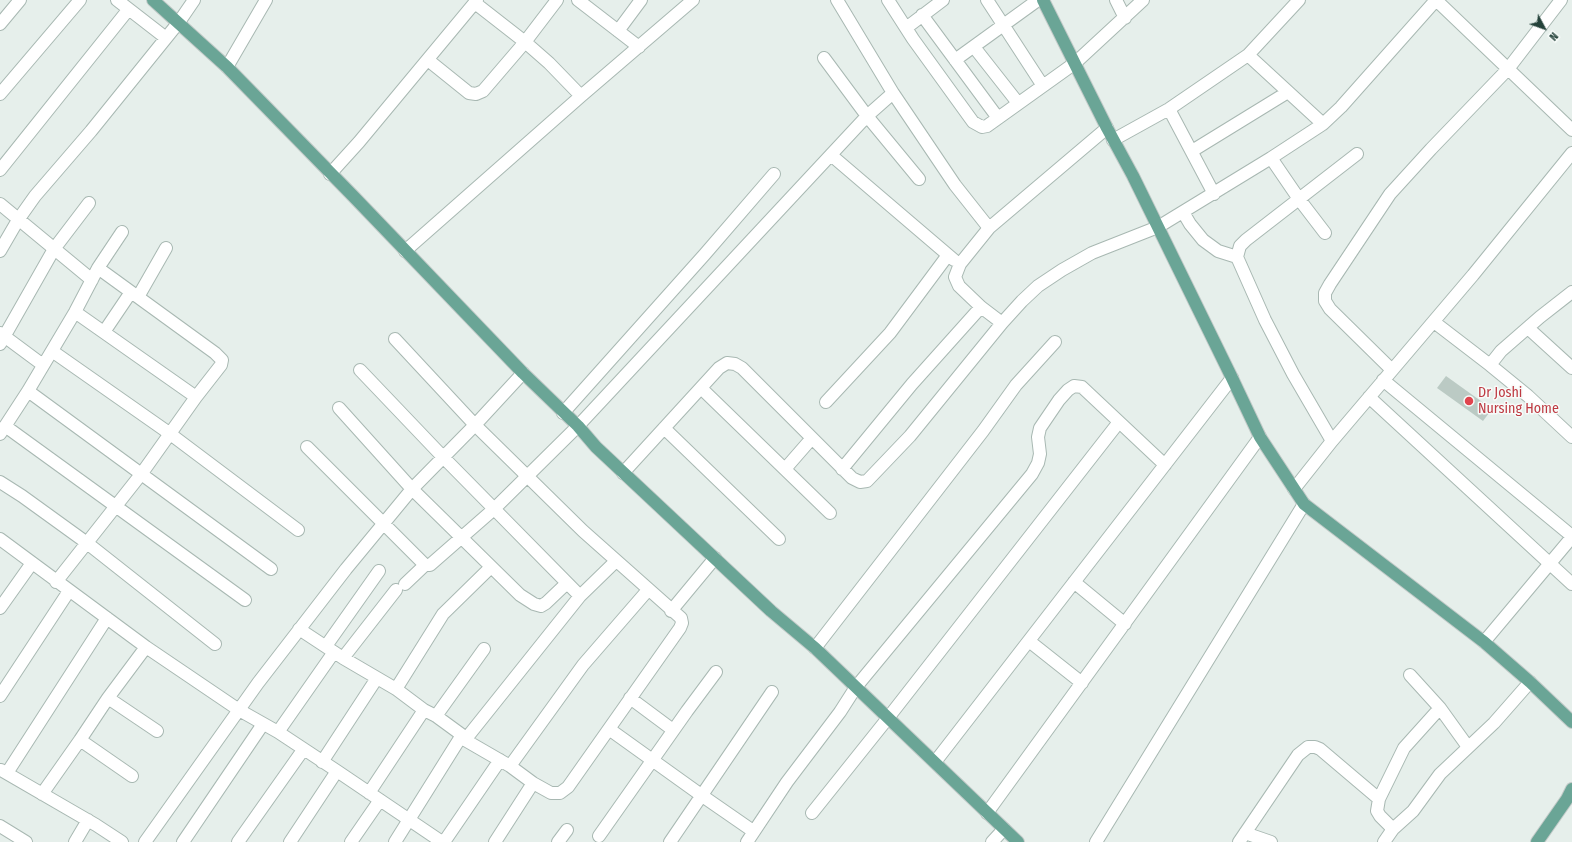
<!DOCTYPE html>
<style>
body{margin:0}
#map{position:relative;width:1572px;height:842px;overflow:hidden;background:#e6efeb;font-family:"Fira Sans Condensed",sans-serif}
canvas{display:block}
.north{position:absolute;left:1524px;top:8px;width:40px;height:40px;-webkit-text-stroke:3px #f7fbf9;paint-order:stroke;rotate:131deg;font-size:11px;font-weight:700;line-height:16px;text-align:center;color:#24423a}
.north::after{content:'';display:block;margin:auto;width:14px;height:18px;background:#24423a;clip-path:polygon(50% 0,100% 100%,50% 72%,0 100%)}
</style>
<div id="map">
<canvas width="1572" height="842"></canvas>
<div class="north">N</div>
</div>
<script>
const c = document.querySelector('canvas').getContext('2d');
c.lineJoin = 'round';
function fillPath(path, color) { c.fillStyle = color; c.fill(path, 'evenodd'); }
const shape = rows => new Path2D(rows.map(r => 'M' + r).join(''));
function stroke(path, color, width, dash) { c.strokeStyle = color; c.lineWidth = width; c.lineCap = dash ? 'butt' : 'round'; c.setLineDash(dash || []); c.stroke(path); }
function label(font, color, halo, rows, align = 'center') {
  c.font = font + ' "Fira Sans Condensed",sans-serif'; c.lineWidth = 3; c.setLineDash([]); c.textBaseline = 'middle'; c.strokeStyle = halo; c.fillStyle = color; for (const [text, x, y, turn = 0] of rows) {
    c.save(); c.translate(x, y); c.rotate((+turn || 0) * Math.PI / 180); c.textAlign = isNaN(turn) ? turn : align; if (halo) c.strokeText(text, 0, 0); c.fillText(text, 0, 0); c.restore();
  }
}
const building = shape([
 [1446,376,1492,409,1483,421,1437,388]
]);
const minor = shape([
 [117,0,166,38],
 [578,0,639,47],
 [837,0,893,93,955,185,989,228],
 [888,0,913,39,973,122,982,127,987,126,1075,63,1143,0],
 [987,0,1043,86],
 [1116,0,1125,18],
 [1436,0,1572,130],
 [475,3,525,42,549,63,581,96],
 [922,15,998,118],
 [0,24,20,0],
 [906,28,943,0],
 [618,31,641,0],
 [974,47,1018,103],
 [1248,55,1323,124],
 [824,58,867,116,919,179],
 [428,60,469,93,476,94,483,91,525,42,557,0],
 [955,60,1038,0],
 [227,67,266,0],
 [0,94,80,0],
 [1169,109,1214,194],
 [1113,140,1169,109,1248,55,1299,0],
 [1192,151,1288,92],
 [831,155,954,260],
 [1271,158,1299,199,1325,233],
 [0,170,128,10],
 [330,174,359,142,477,0],
 [0,204,92,280],
 [1183,212,1190,224,1203,240,1218,251,1237,257],
 [0,251,18,220,35,196,91,131,179,22,194,0],
 [405,251,581,96,693,0],
 [138,297,166,248],
 [75,312,196,397],
 [1434,322,1490,365,1528,396,1572,437],
 [1002,323,981,307,959,286,955,277,960,264,989,228,1107,128],
 [1528,328,1572,368],
 [104,332,131,292],
 [0,333,43,365],
 [0,344,54,249,89,203],
 [52,351,169,433,298,530],
 [1490,365,1501,351,1540,317,1572,292],
 [360,370,443,457,580,596],
 [1392,370,1330,309,1325,301,1325,293,1330,284,1390,194,1431,149,1508,69,1561,0],
 [1383,380,1572,536],
 [701,388,830,513],
 [28,391,271,569],
 [1369,397,1572,584],
 [826,402,890,333,948,255],
 [339,408,412,489,520,595,534,604,541,606,546,603,567,583],
 [563,413,705,254,774,174],
 [5,426,245,600],
 [664,428,779,539],
 [0,434,28,391,75,312,98,268,122,232],
 [1332,441,1293,374,1265,320,1237,257,1240,246,1246,240,1357,154],
 [307,447,425,565,430,565,494,509,578,426,867,116,893,93],
 [785,469,812,438],
 [842,469,912,384,981,307],
 [623,473,719,368,727,363,735,364,742,368,852,478,860,482,867,481,910,436,1002,323,1022,301,1038,286,1062,270,1092,253,1158,227,1271,158,1323,124,1341,107,1436,0],
 [0,482,22,496,87,543,215,644],
 [1294,489,1332,441,1473,275,1572,153],
 [0,539,146,647,239,710,278,732,337,771,442,842],
 [56,582,142,473,196,397,221,365,222,360,215,353,98,268],
 [1074,582,1125,624],
 [405,584,425,565],
 [0,608,32,563],
 [671,611,715,558],
 [299,629,343,658,396,689,424,710,436,716,462,735,465,740,510,766,533,783,551,793,560,793,568,787,680,628,682,623,681,618,583,531,527,476,475,425,395,339],
 [1029,641,1082,683],
 [1484,642,1572,537],
 [326,646,379,571],
 [815,648,983,431,1016,385,1055,342],
 [343,658,396,590],
 [1410,675,1440,708,1468,747],
 [396,689,443,614,491,567],
 [0,696,69,591],
 [108,698,157,731],
 [630,698,673,730],
 [436,716,484,649],
 [609,729,701,795,753,831],
 [278,732,334,652],
 [80,740,132,776],
 [465,740,580,596,616,561],
 [322,762,377,678],
 [935,762,1232,378],
 [510,766,583,665,648,590],
 [1,770,96,825,122,842],
 [7,773,107,618],
 [369,793,424,710],
 [42,794,80,740,108,698,146,647],
 [812,813,888,718,1119,422],
 [987,813,1260,437],
 [0,826,26,842],
 [1393,829,1380,816,1377,811,1379,799,1404,748,1440,708],
 [1245,833,1271,842],
 [599,836,687,711,716,672],
 [75,842,88,820],
 [145,842,258,683,346,569,412,489,475,425,523,373],
 [183,842,263,724],
 [238,842,303,750],
 [290,842,337,771],
 [351,842,380,800],
 [395,842,462,735],
 [444,842,500,760],
 [495,842,533,783],
 [558,842,567,830],
 [670,842,772,692],
 [747,842,787,782,840,712,856,687,1032,474,1038,463,1040,454,1038,437,1040,428,1059,400,1068,390,1074,386,1082,387,1165,465],
 [992,842,1004,829],
 [1096,842,1304,504],
 [1239,842,1298,755,1308,747,1315,747,1320,749,1379,799],
 [1384,842,1393,829,1413,811,1440,774,1494,723,1530,682]
]);
const major = shape([
 [153,0,227,67,355,198,523,373,578,426,596,447,771,611,815,648,1018,842],
 [1043,0,1107,128,1133,176,1232,378,1260,437,1304,504,1484,642,1530,682,1572,722],
 [1537,842,1567,799,1572,789]
]);
const markers = [
 [1469,401,5,"#e0444e"]
];
const healthNames = [
 ["Dr Joshi",1478,393],
 ["Nursing Home",1478,409]
];
fillPath(building, '#bbcac4');
stroke(minor, '#a8b8b2', 14);
stroke(major, '#c2cac8', 14);
stroke(minor, '#fff', 12);
stroke(major, '#6aa596', 12);
for (const [x, y, r, color] of markers) { const dot = new Path2D(); dot.arc(x, y, r, 0, 2 * Math.PI); c.fillStyle = color; c.fill(dot); stroke(dot, '#f7fbf9', 1.5); }
label('14px', '#be3a42', '#f7fbf9', healthNames, 'left');
</script>
